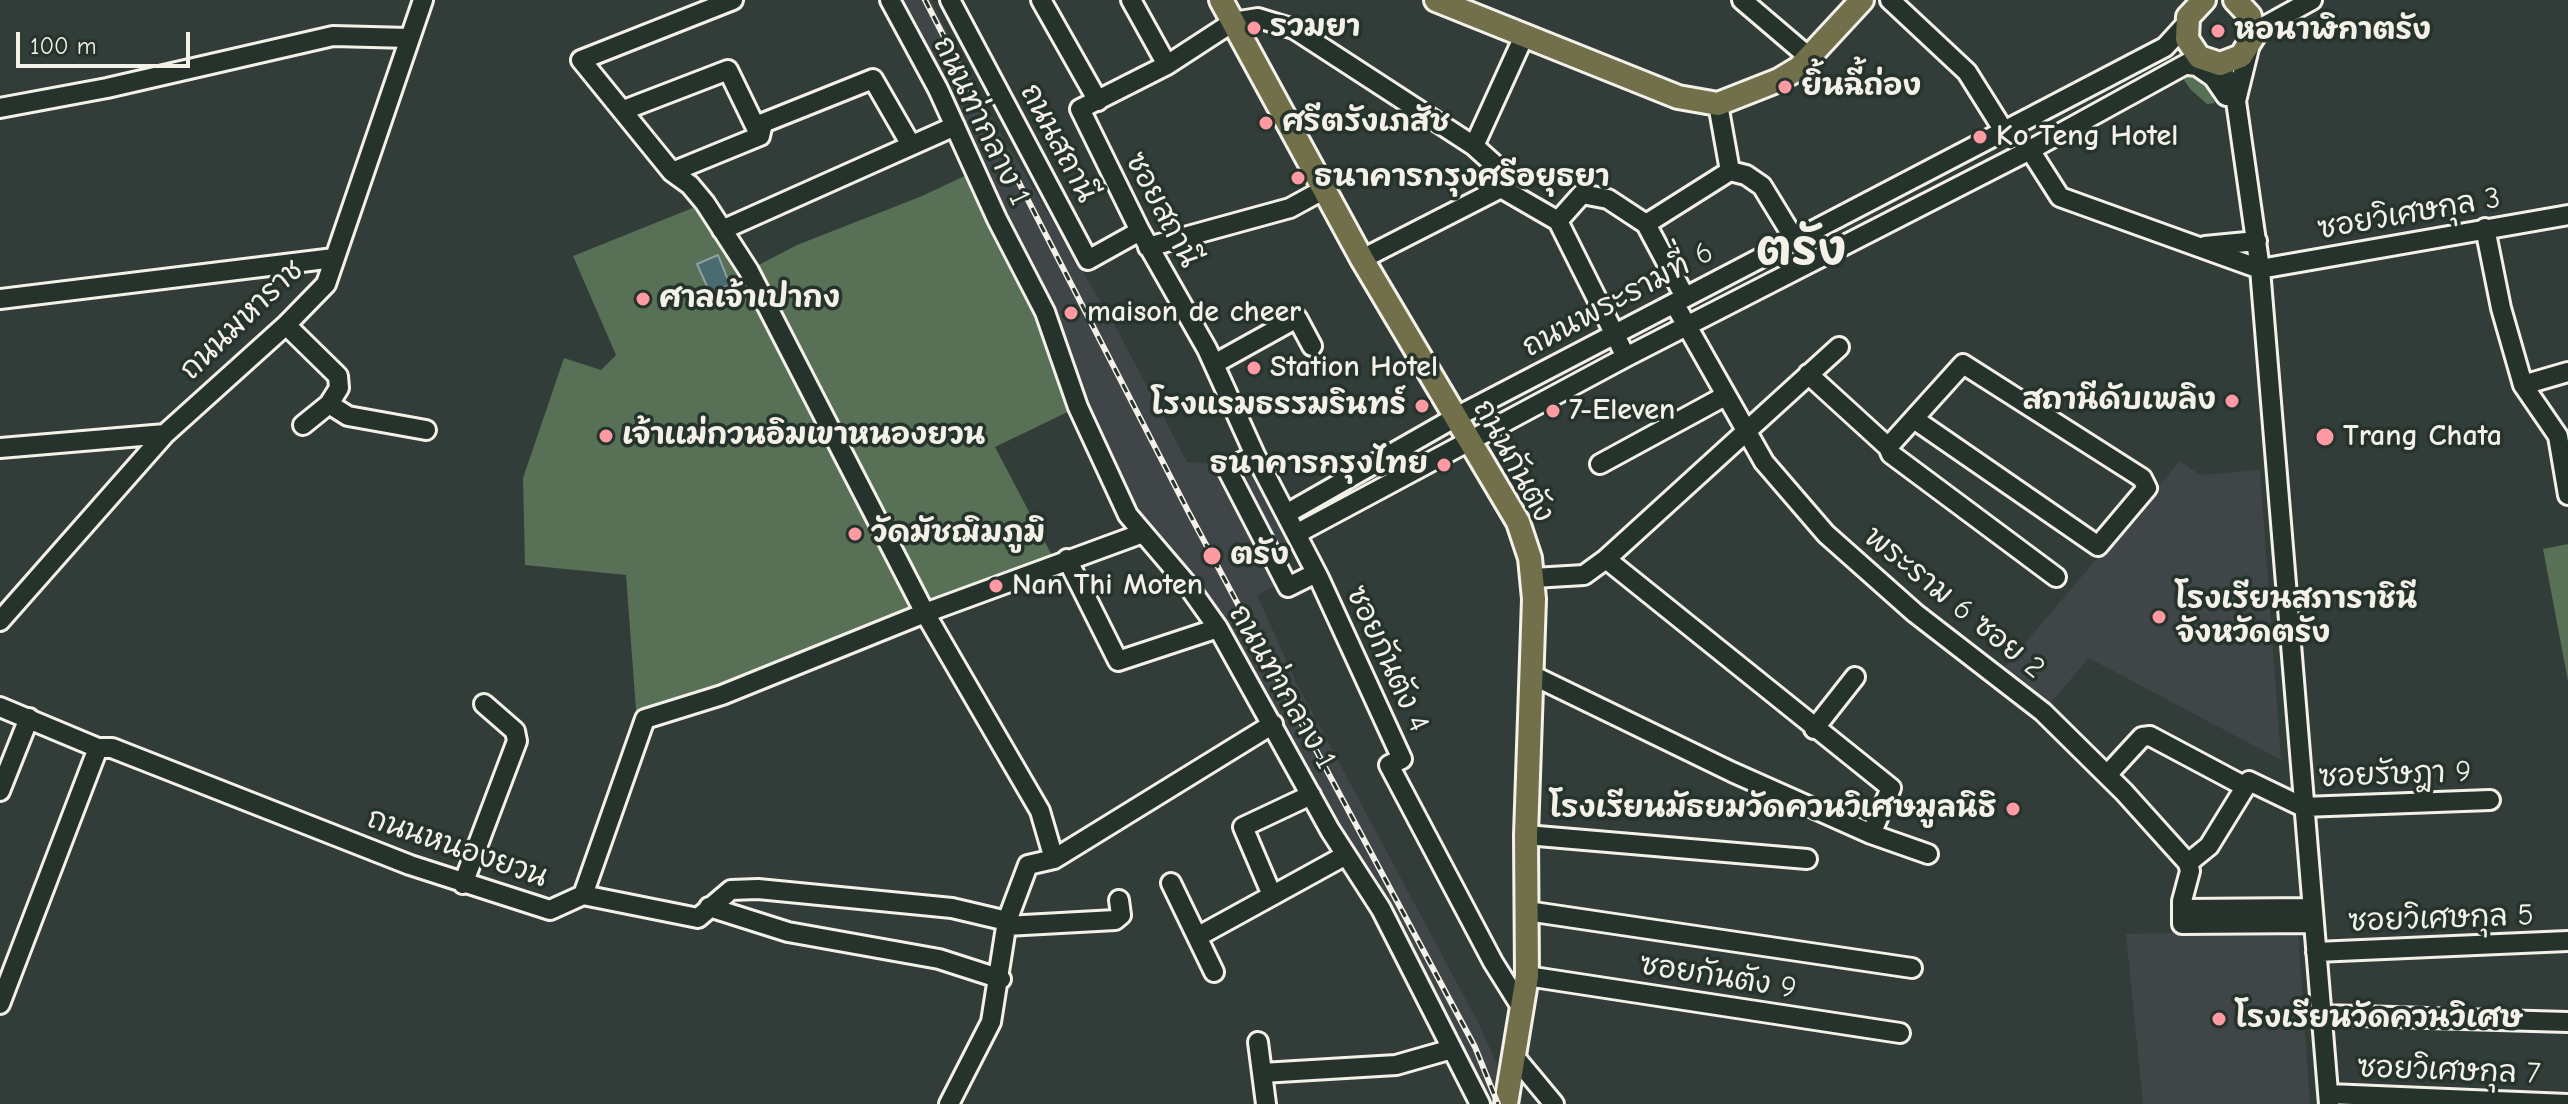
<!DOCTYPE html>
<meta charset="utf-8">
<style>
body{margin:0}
#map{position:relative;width:2568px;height:1104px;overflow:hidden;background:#323c39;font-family:"Comic Neue",sans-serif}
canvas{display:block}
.scale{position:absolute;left:16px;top:32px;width:174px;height:36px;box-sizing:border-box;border:4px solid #f4f1e8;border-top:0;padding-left:10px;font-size:24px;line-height:28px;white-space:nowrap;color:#f4f1e8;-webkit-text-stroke:6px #26332d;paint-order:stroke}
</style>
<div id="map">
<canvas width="2568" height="1104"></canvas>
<div class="scale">100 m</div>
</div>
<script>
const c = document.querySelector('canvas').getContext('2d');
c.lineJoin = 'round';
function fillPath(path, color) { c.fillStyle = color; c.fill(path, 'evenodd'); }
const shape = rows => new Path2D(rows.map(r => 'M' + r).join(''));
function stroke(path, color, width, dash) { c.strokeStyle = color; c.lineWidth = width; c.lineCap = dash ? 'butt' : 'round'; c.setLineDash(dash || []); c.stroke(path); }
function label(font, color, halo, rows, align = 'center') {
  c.font = font + ' "Comic Neue","Playpen Sans Thai",sans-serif'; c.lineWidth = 7; c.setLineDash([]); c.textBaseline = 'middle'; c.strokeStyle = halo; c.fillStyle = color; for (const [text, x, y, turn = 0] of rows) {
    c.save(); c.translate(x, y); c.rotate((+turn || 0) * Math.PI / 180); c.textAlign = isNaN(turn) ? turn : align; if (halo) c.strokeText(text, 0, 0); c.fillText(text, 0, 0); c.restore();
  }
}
const built = shape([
 [904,0,931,0,994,122,1119,333,1187,462,1213,464,1279,583,1257,595,1296,682,1481,1028,1514,1104,1488,1104,1410,950,1148,531,993,192,973,135],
 [2180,461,2200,475,2260,470,2281,760,2089,658,2046,708,2002,670],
 [1252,462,1292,541,1274,550,1236,470],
 [2298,931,2310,1104,2143,1104,2126,934]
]);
const green = shape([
 [2185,71,2203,79,2215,103,2207,104,2191,90,2184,80],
 [975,171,1078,407,995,447,1056,563,645,719,636,710,626,575,525,565,523,478,564,358,601,370,616,355,573,256,705,203,749,270,797,245,922,196],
 [2568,544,2568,681,2543,549]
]);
const water = shape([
 [718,255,730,285,710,293,697,264,718,255]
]);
const minor = shape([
 [733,0,581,60,672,172,690,185,705,203,749,271,925,613,1040,811,1054,859],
 [890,0,938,89,997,219,1045,312,1078,407,1128,515,1186,583,1218,628,1330,830,1381,909,1480,1104],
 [950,0,1088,260,1140,231],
 [1041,0,1098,101],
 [1131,0,1167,65],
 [1742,0,1810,58],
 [1890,0,1967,72,2004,131],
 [2252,40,2265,26,2312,0],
 [2220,64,2236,101,2260,269,2329,1104],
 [2188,65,2197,66,2213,77,2226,96],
 [2236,101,2249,48],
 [1718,104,1730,171,1746,175,1762,186,1795,240],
 [0,108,107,88,333,36,409,38],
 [624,110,728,70,760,136],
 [1474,146,1525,34],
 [2030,150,2060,197,2260,269,2568,215],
 [672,172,760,136,763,123,873,79,911,145],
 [1558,221,1582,194,1608,199,1646,224,1685,297],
 [1646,224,1730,171],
 [2485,228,2501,308,2523,385,2558,436,2568,495],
 [722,230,955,126],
 [2205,246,2257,241],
 [1148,247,1290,208,1323,190],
 [1362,259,1501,188],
 [0,299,334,258],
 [1674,303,1764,462,1826,534,1915,613,2043,712,2124,792,2188,863,2190,871,2182,901,2182,924,2312,923],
 [286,325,338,376,339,388,329,404,303,425],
 [1214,364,1297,318,1312,346],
 [1808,374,1888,447,1891,454,2056,577],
 [2523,385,2568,372],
 [329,404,348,416,426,430],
 [1888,447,1963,364,2142,478,2147,488,2098,546,1914,419],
 [0,448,165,434],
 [1255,455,1227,469,1288,587,1316,573],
 [1600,464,1725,396],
 [1286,514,1456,417,2165,47,2186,24],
 [1296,534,1626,357,2030,150,2199,57],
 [1067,559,1118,661,1218,628],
 [1606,559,1891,788,1871,834],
 [1533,578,1584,575,1606,559,1839,347],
 [0,621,165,434,286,325,326,284,423,0],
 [1530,674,1732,772,1871,834,1928,854],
 [0,707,98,748,112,748,410,865,550,910,583,895,645,719,722,695,925,613,1143,533],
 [1814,729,1855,677],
 [2107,775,2142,737,2150,736,2244,786],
 [0,791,29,718],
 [1526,835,1807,859],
 [2188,863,2209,846,2249,781,2303,807,2490,800],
 [1171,883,1214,972],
 [463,884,517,741,515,731,484,704],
 [583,895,698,918,731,890,758,889,952,908,1007,921],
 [1272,895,1243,827,1311,795],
 [709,907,788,932,939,959,1001,979],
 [2182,909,2311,908],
 [1527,911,1912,968],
 [1006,926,1115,920,1121,915,1119,900],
 [1197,937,1346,855],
 [2316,952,2568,941],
 [1527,976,1900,1033],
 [0,1004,98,748],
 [1523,1010,1493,962,1389,765,1402,759,1319,578,1255,455,1207,349,1140,231,1080,109,1167,65,1233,22,1258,18,1294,29,1474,146,1494,164,1501,188,1558,221,1626,357],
 [2323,1015,2568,1022],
 [1258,1042,1266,1104],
 [1514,1056,1554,1104],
 [1262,1073,1396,1065,1452,1049],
 [2329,1094,2568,1104],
 [949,1104,991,1022,1007,921,1028,865,1054,859,1273,724]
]);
const major = shape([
 [1221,0,1362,259,1518,522,1530,558,1534,599,1526,835,1527,976,1506,1104],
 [1436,0,1678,97,1718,104,1779,80,1799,68,1862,0],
 [2204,0,2188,17,2187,39,2199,57,2220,64,2241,56,2253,37,2250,16,2235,0]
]);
const rail = shape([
 [925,0,1188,511,1475,1047,1498,1104]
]);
const markers = [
 [1254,28,8,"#ff9aa2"],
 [2218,31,8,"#ff9aa2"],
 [1785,87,8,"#ff9aa2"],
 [1266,123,8,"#ff9aa2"],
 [1980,137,8,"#ff9aa2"],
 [1298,178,8,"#ff9aa2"],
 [643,299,8,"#ff9aa2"],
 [1071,313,8,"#ff9aa2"],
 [1254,368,8,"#ff9aa2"],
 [2232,401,8,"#ff9aa2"],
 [1422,406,8,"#ff9aa2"],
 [1553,411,8,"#ff9aa2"],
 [606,436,8,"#ff9aa2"],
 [2325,437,10,"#ff9aa2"],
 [1444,465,8,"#ff9aa2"],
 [855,534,8,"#ff9aa2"],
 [1212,556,10,"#ff9aa2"],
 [996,586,8,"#ff9aa2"],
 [2159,617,8,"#ff9aa2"],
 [2013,809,8,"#ff9aa2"],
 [2219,1019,8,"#ff9aa2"]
];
const poiNames = [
 ["รวมยา",1270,28],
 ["หอนาฬิกาตรัง",2234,31],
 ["ยิ้นฉี้ถ่อง",1801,87],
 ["ศรีตรังเภสัช",1282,123],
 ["Ko Teng Hotel",1996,137],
 ["ธนาคารกรุงศรีอยุธยา",1314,178],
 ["ศาลเจ้าเปากง",659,299],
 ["maison de cheer",1087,313],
 ["Station Hotel",1270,368],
 ["สถานีดับเพลิง",2216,401,"right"],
 ["โรงแรมธรรมรินทร์",1406,406,"right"],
 ["7-Eleven",1569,411],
 ["เจ้าเเม่กวนอิมเขาหนองยวน",622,436],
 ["Trang Chata",2343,437],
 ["ธนาคารกรุงไทย",1428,465,"right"],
 ["วัดมัชฌิมภูมิ",871,534],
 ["ตรัง",1230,556],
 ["Nan Thi Moten",1012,586],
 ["โรงเรียนสภาราชินี",2175,600],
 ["จังหวัดตรัง",2175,634],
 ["โรงเรียนมัธยมวัดควนวิเศษมูลนิธิ",1997,809,"right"],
 ["โรงเรียนวัดควนวิเศษ",2235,1019]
];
const streetNames = [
 ["ถนนท่ากลาง 1",981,121,64],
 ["ถนนสถานี",1058,143,62],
 ["ซอยสถานี",1162,210,62],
 ["ซอยวิเศษกุล 3",2409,214,-10],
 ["ถนนพระรามที่ 6",1618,300,-28],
 ["ถนนมหาราช",242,320,-44],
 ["ถนนกันตัง",1513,461,61],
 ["พระราม 6 ซอย 2",1954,603,39],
 ["ซอยกันตัง 4",1387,659,65],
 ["ถนนท่ากลาง 1",1282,687,60],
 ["ซอยรัษฎา 9",2395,775,-2],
 ["ถนนหนองยวน",457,848,19],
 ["ซอยวิเศษกุล 5",2441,919,-2],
 ["ซอยกันตัง 9",1718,977,9],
 ["ซอยวิเศษกุล 7",2449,1071,2]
];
const townNames = [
 ["ตรัง",1801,251]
];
fillPath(built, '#404647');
fillPath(green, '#577056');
fillPath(water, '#496c70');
stroke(water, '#8da1a0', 2);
stroke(minor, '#f4f1e8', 24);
stroke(major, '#f4f1e8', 28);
stroke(minor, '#26332d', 18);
stroke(major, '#71704a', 22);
stroke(rail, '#f4f1e8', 6);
stroke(rail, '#26332d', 3, [9]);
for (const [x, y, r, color] of markers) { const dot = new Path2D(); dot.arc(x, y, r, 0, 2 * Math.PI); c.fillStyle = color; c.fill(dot); stroke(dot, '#26332d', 3); }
label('bold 30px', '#f4f1e8', '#26332d', poiNames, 'left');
label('30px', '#f4f1e8', '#26332d', streetNames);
label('bold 46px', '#f4f1e8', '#26332d', townNames);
</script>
